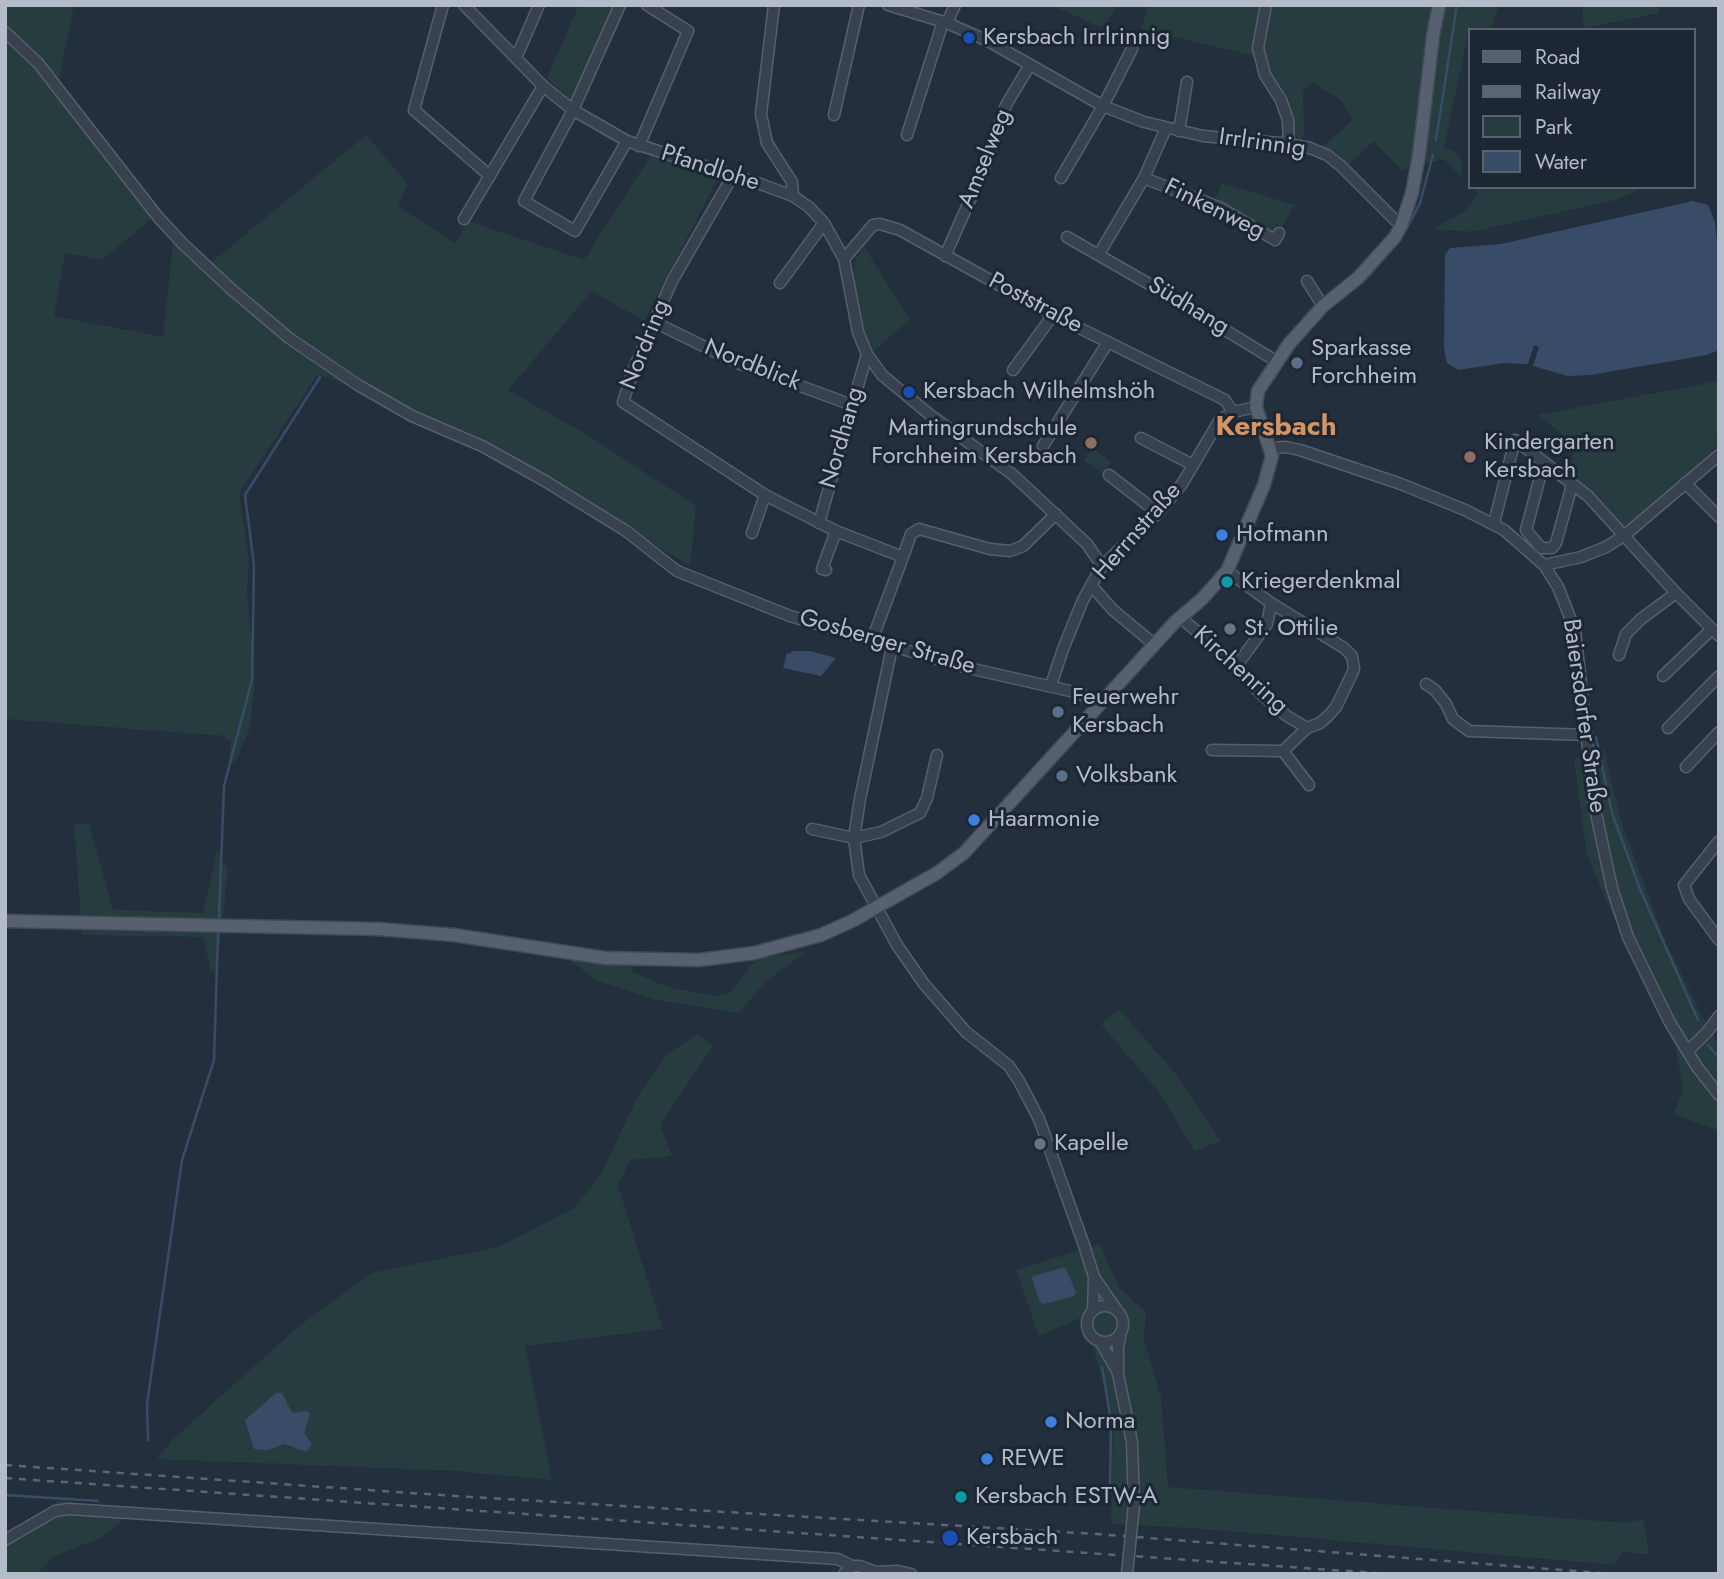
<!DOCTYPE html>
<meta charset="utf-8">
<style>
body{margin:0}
#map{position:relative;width:1724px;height:1579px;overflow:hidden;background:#242f3e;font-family:Jost,sans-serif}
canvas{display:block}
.frame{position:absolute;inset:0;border:7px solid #b4bcc9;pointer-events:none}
.legend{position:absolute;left:1468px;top:28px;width:228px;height:161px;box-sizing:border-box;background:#1d2633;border:2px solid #59626f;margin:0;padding:9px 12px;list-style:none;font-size:21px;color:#b4bcc9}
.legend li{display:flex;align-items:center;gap:14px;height:35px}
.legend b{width:35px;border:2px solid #59626f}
</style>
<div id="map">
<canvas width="1724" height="1579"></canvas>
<div class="frame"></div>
<ul class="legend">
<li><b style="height:9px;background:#56606e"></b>Road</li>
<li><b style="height:9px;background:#5a6575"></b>Railway</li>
<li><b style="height:19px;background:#263c3f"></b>Park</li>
<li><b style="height:19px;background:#394c67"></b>Water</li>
</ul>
</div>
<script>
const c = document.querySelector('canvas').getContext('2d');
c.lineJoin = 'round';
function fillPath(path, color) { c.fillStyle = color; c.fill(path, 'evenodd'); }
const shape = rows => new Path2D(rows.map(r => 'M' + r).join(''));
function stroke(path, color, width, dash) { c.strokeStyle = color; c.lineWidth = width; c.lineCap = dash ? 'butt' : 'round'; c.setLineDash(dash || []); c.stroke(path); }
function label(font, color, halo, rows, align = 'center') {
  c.font = font + ' Jost,sans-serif'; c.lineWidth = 6; c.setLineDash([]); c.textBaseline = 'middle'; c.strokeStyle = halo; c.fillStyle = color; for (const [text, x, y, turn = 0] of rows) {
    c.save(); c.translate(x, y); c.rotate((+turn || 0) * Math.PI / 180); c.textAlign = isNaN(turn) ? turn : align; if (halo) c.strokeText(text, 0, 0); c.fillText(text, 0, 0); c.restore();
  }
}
const green = shape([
 [5,5,74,5,57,89,155,216,102,260,65,253,54,316,163,337,174,234,208,265,366,135,408,184,398,206,455,243,468,221,584,260,651,155,717,180,644,321,592,291,508,390,586,434,696,506,690,566,476,436,318,374,239,493,249,559,247,590,255,680,250,728,235,763,229,764,231,741,222,736,5,719],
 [579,5,615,5,573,102,547,78],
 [1051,5,1117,5,1117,7,1102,28],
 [1149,5,1342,5,1352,7,1355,5,1499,5,1491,29,1469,30,1444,148,1455,152,1461,159,1462,178,1444,159,1401,170,1374,141,1349,164,1323,147,1353,119,1339,99,1313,83,1303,91,1304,134,1299,141,1282,100,1260,57,1141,29],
 [1582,5,1658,5,1659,13,1584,28],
 [1221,183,1295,205,1282,227,1277,224,1271,230,1216,199],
 [1471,187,1645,187,1615,200,1471,232,1433,229,1464,212,1478,194],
 [864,247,910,319,874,351,861,325,855,289,854,262],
 [1719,381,1719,432,1716,434,1719,444,1671,492,1623,528,1566,479,1576,445,1538,415],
 [1092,448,1111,462,1103,473,1084,460],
 [1604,750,1622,824,1666,943,1710,1032,1719,1045,1719,1131,1674,1114,1683,1089,1675,1042,1625,944,1587,855,1574,759],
 [74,823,89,824,113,910,203,913,217,851,228,869,217,973,211,971,203,937,82,935],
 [807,952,767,980,739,1013,656,1000,598,981,564,956,630,965,634,973,671,988,715,996,730,993,757,958],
 [1119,1009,1178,1077,1221,1141,1195,1151,1158,1091,1101,1024],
 [697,1034,713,1046,660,1125,672,1156,630,1160,618,1186,663,1329,525,1346,552,1480,457,1471,157,1459,171,1441,299,1326,371,1273,498,1247,574,1208,600,1176,638,1096,666,1055],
 [1100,1244,1119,1288,1146,1312,1144,1340,1161,1397,1168,1487,1627,1523,1643,1519,1649,1554,1623,1552,1615,1565,1205,1529,1111,1524,1113,1419,1093,1347,1085,1341,1080,1318,1039,1336,1016,1270],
 [60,1500,133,1511,102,1537,53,1557,37,1574,5,1574,5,1539]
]);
const water = shape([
 [1693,201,1708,205,1715,222,1719,266,1719,350,1707,355,1590,375,1568,376,1533,366,1539,347,1534,345,1528,364,1504,363,1458,370,1447,363,1444,348,1445,255,1450,248,1501,244],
 [792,651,810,651,836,658,821,676,783,668,787,653,790,654],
 [1065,1267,1076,1292,1074,1296,1044,1304,1040,1302,1032,1279,1033,1276],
 [276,1393,282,1393,292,1413,307,1411,310,1414,304,1433,312,1444,306,1452,285,1444,267,1450,254,1449,245,1420]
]);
const stream = shape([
 [1436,140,1457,5],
 [1406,230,1420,203,1433,155],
 [1368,277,1386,256],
 [1596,737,1612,813,1640,889,1698,1020],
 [219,917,224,786,252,680,254,565,245,495,320,377],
 [1708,1045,1719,1058],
 [1102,1367,1111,1421,1110,1490],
 [148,1440,147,1404,182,1160,214,1060,218,933],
 [5,1495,98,1501]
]);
const minor = shape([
 [443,5,414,110,490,176],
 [464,5,543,86,573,110,627,141,763,185,793,196,809,207,824,223,844,259,858,332,867,354,882,375,929,414,1012,474,1087,544,1102,566],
 [620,5,573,110,524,201,575,231,627,141],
 [774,5,761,114,767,143,792,182,793,196],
 [888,5,947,23,988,41,1103,106,1144,122,1203,136,1289,144,1310,148,1327,155,1341,166,1401,226],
 [1266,5,1258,48,1265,75,1281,100,1288,120,1289,144],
 [947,23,955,5],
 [5,32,38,63,158,217,182,243,231,289,289,338,358,385,412,416,482,446,545,481,626,531,677,571,790,616,964,667,1079,693,1100,705],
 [516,58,539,5],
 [834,115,859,5],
 [1179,131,1187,82],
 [907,135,943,22],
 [639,146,688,31,647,5],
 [732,177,672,281,634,368,623,402,765,495,836,531,903,557,872,640],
 [1061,178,1103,106,1132,49],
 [1144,178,1221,208,1275,240,1279,233],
 [464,219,543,86],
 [1067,237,1156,288,1276,361],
 [1099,254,1144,178,1166,128],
 [945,256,985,166,1006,105,1030,65],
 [844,259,873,225,880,224,900,230,1053,315,1225,400,1233,412],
 [1307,281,1323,306],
 [780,283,824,223],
 [654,322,740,364,852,405],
 [1013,370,1053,315],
 [1141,438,1193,465],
 [1043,446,1108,342],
 [1271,448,1286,447,1300,450,1401,484,1465,510,1504,530,1544,565,1558,587,1575,630,1594,804,1612,888,1628,937,1669,1021,1697,1067,1719,1095],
 [1544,462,1526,530,1541,548,1552,548,1556,543,1572,485],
 [1109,475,1158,513],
 [1685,483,1719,517],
 [819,523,867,354],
 [1494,523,1515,440,1588,496,1676,593,1719,636],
 [752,533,765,495],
 [903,557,911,534,919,529,990,549,1010,551,1023,546,1056,514],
 [1544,565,1581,557,1606,547,1625,535,1719,455],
 [826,570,822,569,836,531],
 [1091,585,1113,610,1155,645],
 [1181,618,1213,645,1262,695,1287,716,1307,728,1320,723,1328,716,1336,707,1352,674,1354,669,1352,656,1344,648,1271,603,1227,571],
 [892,647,860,799,854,838,859,875,897,945,924,984,966,1032,1009,1066,1019,1081,1039,1119,1085,1248,1094,1277,1093,1311],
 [1619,655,1626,634,1641,619,1676,593],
 [1235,668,1267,624,1271,603],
 [1663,676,1712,629],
 [1426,684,1435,690,1446,704,1453,719,1469,731,1587,735],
 [1051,685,1063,649,1083,600,1102,566,1158,513,1182,484,1219,421,1233,412,1256,407],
 [1668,728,1719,676],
 [1212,750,1283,751,1307,728],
 [1283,751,1309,785],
 [1686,767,1719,732],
 [812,829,854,838,881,832,920,813,927,798,937,755],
 [1719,841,1684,885,1689,899,1719,940],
 [1688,1051,1708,1031,1719,1016],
 [1094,1277,1116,1309],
 '1087 1324a18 18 0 1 1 36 0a18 18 0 1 1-36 0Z',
 [1121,1332,1118,1347,1118,1374,1132,1442,1134,1505],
 [1100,1341,1117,1371],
 [5,1540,55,1511,69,1509,838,1559,852,1566],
 [844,1574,852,1566,860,1566,876,1572,898,1571,911,1574]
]);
const major = shape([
 [5,921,378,929,454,935,605,958,699,960,754,953,821,935,852,921,937,873,964,853,1175,622,1202,599,1227,571,1264,485,1272,456,1256,407,1258,391,1289,344,1323,306,1358,278,1395,237,1401,226,1412,193,1419,155,1433,36,1439,5]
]);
const rail = shape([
 [5,1465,455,1496,1097,1534,1614,1574],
 [5,1478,1391,1574]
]);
const minorBridge = shape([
 [1127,1574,1134,1505]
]);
const markers = [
 [969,38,7,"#1a4fb4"],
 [1297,363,7,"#5c6f8a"],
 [909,392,7,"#1a4fb4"],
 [1091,443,7,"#8d6e63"],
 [1470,457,7,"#8d6e63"],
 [1222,535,7,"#3f7fe0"],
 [1227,582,7,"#0f9aa8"],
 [1230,629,7,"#6b7280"],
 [1058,712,7,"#5c6f8a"],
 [1062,776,7,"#5c6f8a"],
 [974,820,7,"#3f7fe0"],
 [1040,1144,7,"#6b7280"],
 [1051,1422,7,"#3f7fe0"],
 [987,1459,7,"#3f7fe0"],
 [961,1497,7,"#0f9aa8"],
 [950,1538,9,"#1a4fb4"]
];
const poiNames = [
 ["Kersbach Irrlrinnig",983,38],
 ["Sparkasse",1311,349],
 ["Forchheim",1311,377],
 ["Kersbach Wilhelmshöh",923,392],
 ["Martingrundschule",1077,429,"right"],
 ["Forchheim Kersbach",1077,457,"right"],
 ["Kindergarten",1484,443],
 ["Kersbach",1484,471],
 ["Hofmann",1236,535],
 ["Kriegerdenkmal",1241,582],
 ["St. Ottilie",1244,629],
 ["Feuerwehr",1072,698],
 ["Kersbach",1072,726],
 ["Volksbank",1076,776],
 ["Haarmonie",988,820],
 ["Kapelle",1054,1144],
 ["Norma",1065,1422],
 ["REWE",1001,1459],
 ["Kersbach ESTW-A",975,1497],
 ["Kersbach",966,1538]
];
const streetNames = [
 ["Irrlrinnig",1262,144,8],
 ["Amselweg",986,159,-68],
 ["Pfandlohe",710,169,18],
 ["Finkenweg",1214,210,26],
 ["Poststraße",1035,304,28],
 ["Südhang",1188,307,31],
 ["Nordring",646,345,-68],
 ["Nordblick",752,366,22],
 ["Nordhang",843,438,-74],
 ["Herrnstraße",1138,532,-49],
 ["Gosberger Straße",887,643,16],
 ["Kirchenring",1240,671,42],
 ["Baiersdorfer Straße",1583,716,82]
];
const quarterNames = [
 ["Kersbach",1276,428]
];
fillPath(green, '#263c3f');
fillPath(water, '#394c67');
stroke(stream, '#394c67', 2.5);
stroke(minor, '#565f6c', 13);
stroke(major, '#414a57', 15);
stroke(minor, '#38414e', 10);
stroke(major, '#56606e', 12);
stroke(rail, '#5a6575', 2.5, [7, 7]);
stroke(minorBridge, '#565f6c', 13, []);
stroke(minorBridge, '#38414e', 10);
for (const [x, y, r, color] of markers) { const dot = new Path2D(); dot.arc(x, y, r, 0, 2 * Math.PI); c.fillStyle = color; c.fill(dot); stroke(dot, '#1d2633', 2.5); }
label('24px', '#b4bcc9', '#1d2633', poiNames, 'left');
label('24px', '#b4bcc9', '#1d2633', streetNames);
label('bold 28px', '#d59563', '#1d2633', quarterNames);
</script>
